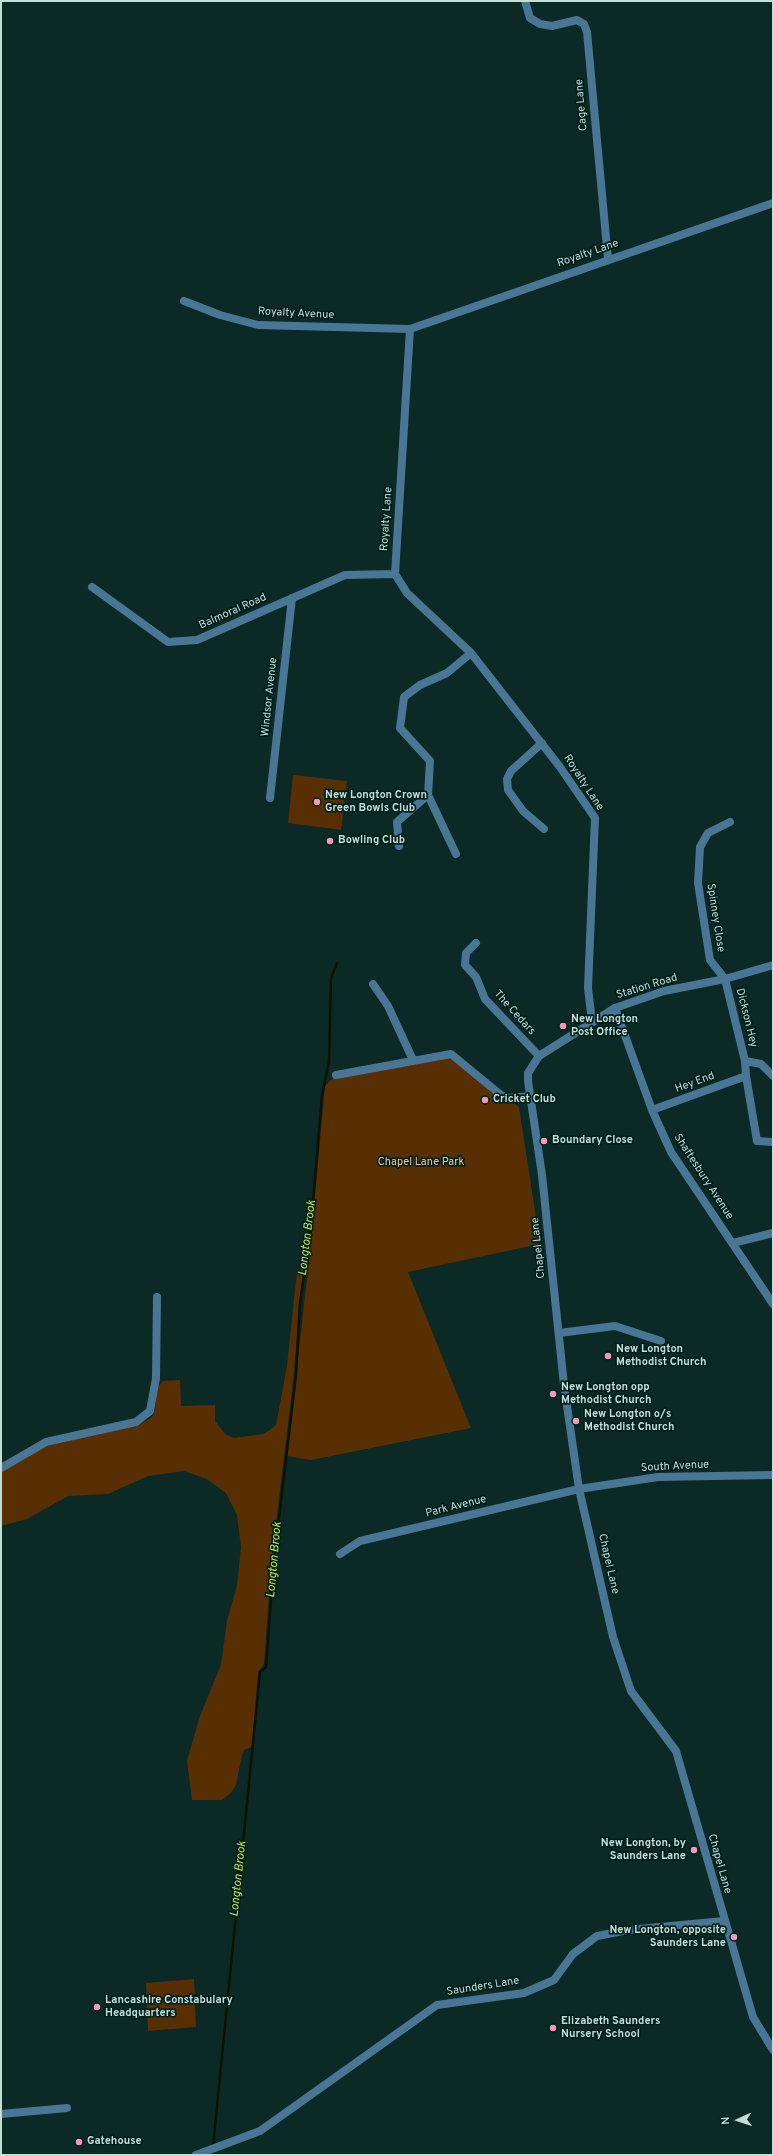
<!DOCTYPE html>
<style>
body{margin:0}
#map{position:relative;width:774px;height:2156px;overflow:hidden;background:#0b2a25;font-family:Overpass,sans-serif}
canvas{display:block}
.frame{position:absolute;inset:0;border:2px solid #c1ded7;pointer-events:none}
.north{position:absolute;left:718px;top:2100px;width:40px;height:40px;-webkit-text-stroke:3px #01201b;paint-order:stroke;rotate:267deg;font-size:11px;font-weight:700;line-height:16px;text-align:center;color:#c1ded7}
.north::after{content:'';display:block;margin:auto;width:14px;height:18px;background:#c1ded7;clip-path:polygon(50% 0,100% 100%,50% 72%,0 100%)}
</style>
<div id="map">
<canvas width="774" height="2156"></canvas>
<div class="frame"></div>
<div class="north">N</div>
</div>
<script>
const c = document.querySelector('canvas').getContext('2d');
c.lineJoin = 'round';
function fillPath(path, color) { c.fillStyle = color; c.fill(path, 'evenodd'); }
const shape = rows => new Path2D(rows.map(r => 'M' + r).join(''));
function stroke(path, color, width, dash) { c.strokeStyle = color; c.lineWidth = width; c.lineCap = dash ? 'butt' : 'round'; c.setLineDash(dash || []); c.stroke(path); }
function label(font, color, halo, rows, align = 'center') {
  c.font = font + ' Overpass,sans-serif'; c.lineWidth = 3.5; c.setLineDash([]); c.textBaseline = 'middle'; c.strokeStyle = halo; c.fillStyle = color; for (const [text, x, y, turn = 0] of rows) {
    c.save(); c.translate(x, y); c.rotate((+turn || 0) * Math.PI / 180); c.textAlign = isNaN(turn) ? turn : align; if (halo) c.strokeText(text, 0, 0); c.fillText(text, 0, 0); c.restore();
  }
}
const green = shape([
 [293,775,347,781,341,830,288,823],
 [447,1054,519,1107,540,1244,408,1272,471,1428,311,1460,287,1456,309,1261,325,1086,336,1075],
 [303,1270,292,1391,271,1564,264,1664,258,1672,252,1747,244,1750,242,1755,236,1785,231,1793,222,1800,192,1800,187,1761,200,1716,221,1665,227,1621,237,1585,241,1547,237,1515,226,1493,207,1479,184,1471,148,1476,108,1494,68,1496,27,1519,1,1526,1,1471,47,1446,141,1424,152,1417,155,1409,158,1387,163,1381,180,1380,181,1406,215,1405,215,1421,225,1434,234,1438,263,1434,270,1430,276,1425,287,1366,297,1271],
 [194,1979,196,2027,148,2031,146,1983]
]);
const stream = shape([
 [213,2147,260,1672,266,1667,274,1560,296,1375,300,1302,310,1237,322,1095,329,1062,331,978,337,963]
]);
const minor = shape([
 [525,1,530,18,540,24,552,26,577,20,584,24,587,32,608,259],
 [184,301,220,315,258,325,410,329,773,203],
 [410,329,395,574,407,593,471,653,560,767,595,818,588,988,592,1022],
 [92,587,168,642,197,640,345,575,395,574],
 [542,743,511,771,507,779,508,790,523,811,544,829],
 [270,798,292,598],
 [730,822,708,833,700,847,698,883,710,960,725,979,745,1061,746,1076,757,1141,773,1142],
 [399,846,397,822,428,795],
 [456,854,428,795,430,761,400,728,404,697,420,685,447,673,471,653],
 [476,943,466,953,465,965,476,977,485,999,539,1056],
 [373,984,388,1006,413,1060],
 [615,1008,652,1110,671,1152,773,1304],
 [745,1061,761,1064,773,1076],
 [336,1075,451,1054,501,1095,509,1098,530,1096],
 [652,1110,746,1076],
 [733,1243,773,1233],
 [559,1333,615,1326,661,1341],
 [1,1468,46,1442,136,1422,150,1411,156,1378,157,1297],
 [340,1554,360,1541,579,1489,658,1477,773,1475],
 [1,2114,67,2108],
 [196,2155,260,2131,437,2005,524,1993,554,1980,573,1954,597,1936,628,1930,724,1921]
]);
const tertiary = shape([
 [773,965,725,979,664,991,615,1008,539,1056,528,1073,528,1081,542,1175,564,1385,579,1489,613,1637,631,1691,676,1751,753,2017,773,2050]
]);
const markers = [
 [317,802,4,"#f09ab5"],
 [330,841,4,"#f09ab5"],
 [563,1026,4,"#f09ab5"],
 [485,1100,4,"#f09ab5"],
 [544,1141,4,"#f09ab5"],
 [608,1356,4,"#f09ab5"],
 [553,1394,4,"#f09ab5"],
 [576,1421,4,"#f09ab5"],
 [694,1850,4,"#f09ab5"],
 [734,1937,4,"#f09ab5"],
 [97,2007,4,"#f09ab5"],
 [553,2028,4,"#f09ab5"],
 [79,2142,4,"#f09ab5"]
];
const streetNames = [
 ["Cage Lane",582,105,-95],
 ["Royalty Lane",588,254,-19],
 ["Royalty Avenue",296,314,3],
 ["Royalty Lane",387,519,-86],
 ["Balmoral Road",233,612,-24],
 ["Windsor Avenue",270,697,-84],
 ["Royalty Lane",583,783,57],
 ["Spinney Close",715,918,81],
 ["Station Road",647,987,-17],
 ["The Cedars",514,1013,48],
 ["Dickson Hey",746,1018,76],
 ["Hey End",695,1083,-20],
 ["Shaftesbury Avenue",703,1177,57],
 ["Chapel Lane",539,1248,-96],
 ["South Avenue",675,1467,-3],
 ["Park Avenue",456,1507,-14],
 ["Chapel Lane",608,1564,77],
 ["Chapel Lane",719,1864,74],
 ["Saunders Lane",483,1987,-9]
];
const poiNames = [
 ["New Longton Crown",325,796],
 ["Green Bowls Club",325,809],
 ["Bowling Club",338,841],
 ["New Longton",571,1020],
 ["Post Office",571,1033],
 ["Cricket Club",493,1100],
 ["Boundary Close",552,1141],
 ["New Longton",616,1350],
 ["Methodist Church",616,1363],
 ["New Longton opp",561,1388],
 ["Methodist Church",561,1401],
 ["New Longton o/s",584,1415],
 ["Methodist Church",584,1428],
 ["New Longton, by",686,1844,"right"],
 ["Saunders Lane",686,1857,"right"],
 ["New Longton, opposite",726,1931,"right"],
 ["Saunders Lane",726,1944,"right"],
 ["Lancashire Constabulary",105,2001],
 ["Headquarters",105,2014],
 ["Elizabeth Saunders",561,2022],
 ["Nursery School",561,2035],
 ["Gatehouse",87,2142]
];
const parkNames = [
 ["Chapel Lane Park",421,1163]
];
const waterNames = [
 ["Longton Brook",308,1238,-83],
 ["Longton Brook",275,1560,-85],
 ["Longton Brook",239,1879,-84]
];
fillPath(green, '#582f03');
stroke(stream, '#0f1203', 2.5);
stroke(minor, '#497695', 8);
stroke(tertiary, '#497695', 8);
for (const [x, y, r, color] of markers) { const dot = new Path2D(); dot.arc(x, y, r, 0, 2 * Math.PI); c.fillStyle = color; c.fill(dot); stroke(dot, '#01201b', 1.5); }
label('11px', '#c1ded7', '#01201b', streetNames);
label('bold 11px', '#c1ded7', '#01201b', poiNames, 'left');
label('11px', '#f6c6a0', '#01201b', parkNames);
label('italic 12px', '#c6e53f', '#01201b', waterNames);
</script>
